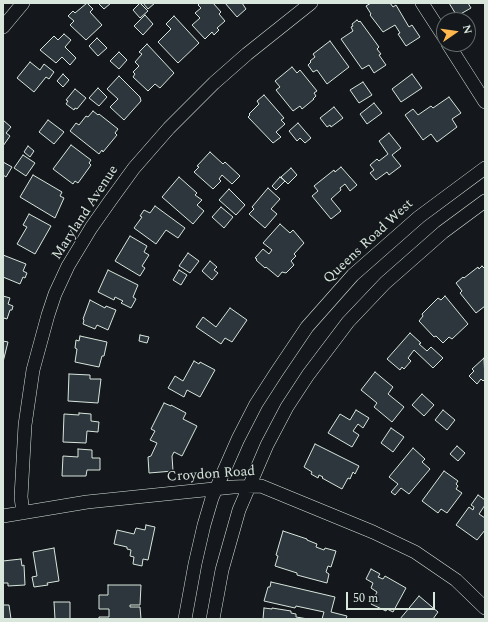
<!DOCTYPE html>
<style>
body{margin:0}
#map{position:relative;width:488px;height:622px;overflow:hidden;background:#14181c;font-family:Spectral,serif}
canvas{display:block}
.frame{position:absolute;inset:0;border:4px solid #d8e6dc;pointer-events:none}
.north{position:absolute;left:436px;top:12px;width:40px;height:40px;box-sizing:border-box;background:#14181c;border:1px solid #626a69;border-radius:50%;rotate:77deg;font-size:11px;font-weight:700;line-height:16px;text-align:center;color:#d8e6dc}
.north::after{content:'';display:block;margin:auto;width:14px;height:18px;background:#ffb74d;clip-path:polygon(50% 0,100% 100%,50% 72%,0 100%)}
.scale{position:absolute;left:346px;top:592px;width:89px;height:18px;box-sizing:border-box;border:2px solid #d8e6dc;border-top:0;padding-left:5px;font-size:12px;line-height:14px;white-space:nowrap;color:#d8e6dc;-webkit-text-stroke:3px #14181c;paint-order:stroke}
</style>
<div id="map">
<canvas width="488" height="622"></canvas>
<div class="frame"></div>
<div class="north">N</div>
<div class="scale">50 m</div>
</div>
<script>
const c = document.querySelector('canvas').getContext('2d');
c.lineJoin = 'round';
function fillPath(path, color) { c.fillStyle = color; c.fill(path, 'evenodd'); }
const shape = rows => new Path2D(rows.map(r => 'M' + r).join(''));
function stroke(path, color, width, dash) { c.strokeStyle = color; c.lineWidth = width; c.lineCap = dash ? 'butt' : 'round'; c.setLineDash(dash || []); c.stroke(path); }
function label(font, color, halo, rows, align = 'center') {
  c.font = font + ' Spectral,serif'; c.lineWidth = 3; c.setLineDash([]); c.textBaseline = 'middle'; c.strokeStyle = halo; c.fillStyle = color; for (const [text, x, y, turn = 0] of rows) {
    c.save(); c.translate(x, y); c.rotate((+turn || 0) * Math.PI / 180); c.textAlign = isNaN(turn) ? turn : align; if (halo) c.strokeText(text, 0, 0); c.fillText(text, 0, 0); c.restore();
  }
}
const building = shape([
 [87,3,93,9,90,12,102,25,86,40,70,25,74,21,68,16,73,11,75,13,87,3],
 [98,3,111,3,104,9,98,3],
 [140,3,148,11,140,18,133,10,140,3],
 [143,3,155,3,148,9,143,3],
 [200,3,213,3,221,12,219,14,225,21,217,28,219,30,214,35,212,32,205,39,192,25,200,18,195,13,201,8,198,5,200,3],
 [225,3,242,3,246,9,237,17,225,3],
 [371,3,390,3,393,7,396,5,409,27,412,25,420,37,406,46,398,34,400,33,395,25,383,32,370,15,371,14,366,6,371,3],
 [449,3,468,3,471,8,457,16,449,3],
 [145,15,153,24,143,35,134,26,145,15],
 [174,16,199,43,178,63,158,42,171,29,166,24,174,16],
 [357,20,359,22,360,21,379,47,377,49,381,54,379,55,386,65,374,73,369,65,362,69,341,39,353,31,351,27,353,26,352,24,357,20],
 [64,34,71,40,65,47,76,58,70,65,62,57,56,63,40,50,54,36,58,40,64,34],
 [97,38,107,48,98,56,89,46,97,38],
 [330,41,349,67,327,84,317,70,313,72,308,65,311,62,310,61,315,57,313,54,330,41],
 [147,44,174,73,160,88,155,84,148,91,133,77,135,74,133,72,139,66,135,62,142,54,139,52,147,44],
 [119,52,127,60,119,69,110,61,119,52],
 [30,62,40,70,44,64,54,72,49,79,46,77,34,92,17,78,30,62],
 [292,67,297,73,300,70,317,91,314,93,316,96,313,99,314,99,302,109,300,106,293,111,276,90,280,87,275,81,292,67],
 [63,74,69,80,63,87,57,81,63,74],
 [412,74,422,88,401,102,392,89,412,74],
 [119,76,140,97,141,101,124,120,110,107,118,99,107,89,119,76],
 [363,82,372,95,359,103,350,90,363,82],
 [98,88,107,97,99,106,89,98,98,88],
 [75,89,86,98,77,109,75,108,74,110,66,104,68,101,66,100,75,89],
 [264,95,284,118,281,120,285,124,276,132,281,137,273,143,248,117,250,115,249,114,259,104,257,101,264,95],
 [449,97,461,113,452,119,457,127,437,142,431,134,423,140,405,115,413,109,418,115,431,106,433,108,449,97],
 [374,103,382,113,367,124,360,114,374,103],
 [334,107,343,118,331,127,330,125,327,127,320,118,334,107],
 [93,111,98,115,99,114,118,129,115,133,117,135,103,152,102,150,99,154,70,131,76,123,79,125,86,116,88,117,93,111],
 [3,120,11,127,6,133,10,136,3,146,3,120],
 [48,120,64,132,54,144,39,132,48,120],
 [298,123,311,138,305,143,300,138,297,141,289,131,298,123],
 [389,133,401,148,392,155,401,166,389,175,387,172,376,180,370,173,374,170,370,165,377,159,379,161,388,154,379,141,389,133],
 [71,145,91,160,89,163,91,165,78,183,75,181,73,184,53,169,71,145],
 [28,146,34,151,30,157,24,152,28,146],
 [210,152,223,164,225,162,240,176,232,184,222,175,219,179,221,181,213,189,194,172,199,167,197,166,210,152],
 [23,155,35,163,26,176,14,168,23,155],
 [3,162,12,167,6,177,3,175,3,162],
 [341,167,357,185,350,191,345,184,340,188,341,190,331,199,341,211,331,219,312,196,318,191,314,186,334,170,335,172,341,167],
 [291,168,297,175,288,184,281,177,291,168],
 [33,175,62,192,60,196,64,198,55,218,20,197,33,175],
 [179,177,197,193,195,195,202,200,197,205,204,211,193,224,162,197,179,177],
 [280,177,285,181,276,190,272,186,280,177],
 [268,188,280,199,271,209,277,214,265,228,249,214,254,209,252,207,268,188],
 [229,189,245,205,236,215,219,200,229,189],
 [155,206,185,228,178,238,166,230,156,244,134,228,142,217,140,216,144,210,150,213,155,206],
 [221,207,233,217,224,228,212,217,221,207],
 [29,214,51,226,35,254,17,244,27,227,23,225,29,214],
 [280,224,290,233,293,230,304,243,294,254,296,256,291,261,294,265,286,273,282,272,278,277,266,267,265,268,256,260,257,259,255,258,263,249,269,254,272,250,263,243,280,224],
 [130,236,147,246,144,252,149,255,142,266,145,268,140,276,115,261,130,236],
 [188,253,199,261,190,273,179,266,188,253],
 [3,255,26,264,23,271,27,273,25,278,23,277,20,284,3,277,3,255],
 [210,261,217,267,214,270,218,273,212,280,202,271,210,261],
 [482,266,485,269,485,306,476,313,460,293,462,291,456,283,463,277,464,278,478,267,479,269,482,266],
 [108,270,138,285,133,297,136,299,131,308,121,303,123,301,115,297,114,300,98,292,108,270],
 [179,270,187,275,181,285,173,280,179,270],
 [3,296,10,298,8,304,13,306,12,310,10,310,7,319,4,318,3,321,3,296],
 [445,296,468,324,452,339,449,337,443,343,436,336,434,337,419,321,423,316,422,314,438,298,441,300,445,296],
 [90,300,105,308,106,306,116,310,108,330,97,325,95,329,83,324,84,320,83,319,90,300],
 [230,308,247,320,232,342,225,338,221,344,196,327,203,317,216,327,230,308],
 [410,333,421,343,419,344,427,351,431,347,443,358,433,368,414,350,408,358,411,361,404,369,402,367,400,370,387,359,410,333],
 [140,335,149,337,147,343,139,341,140,335],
 [80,336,107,342,104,356,102,356,99,367,75,362,77,349,75,348,76,340,79,341,80,336],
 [3,341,8,342,3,362,3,341],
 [484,358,485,379,483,381,481,379,477,384,469,376,474,371,472,369,484,358],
 [194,361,199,364,200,362,215,370,200,397,187,390,184,397,168,388,175,376,183,381,194,361],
 [375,372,393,387,388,394,404,407,392,422,374,407,377,403,361,390,375,372],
 [69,374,90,375,90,379,101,379,98,403,68,401,69,374],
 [422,394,434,405,424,416,412,405,422,394],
 [164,403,171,406,171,405,186,413,183,419,197,426,182,456,174,452,172,456,173,471,149,473,148,457,151,456,157,443,150,440,155,431,151,429,164,403],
 [356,410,369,418,363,428,358,424,353,431,359,435,352,447,328,433,340,414,350,420,356,410],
 [443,410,455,420,447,430,435,420,443,410],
 [79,413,91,414,91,421,99,422,98,432,87,431,86,443,63,442,64,414,79,415,79,413],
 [391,428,404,437,393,452,381,443,391,428],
 [315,444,359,466,355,474,353,472,350,479,348,478,342,489,322,478,323,477,319,475,318,478,311,474,312,472,304,467,315,444],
 [457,446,465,453,458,461,450,454,457,446],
 [413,448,425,459,422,462,430,469,409,494,401,488,395,495,391,492,398,484,389,477,413,448],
 [78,449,92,450,92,458,100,458,100,470,87,470,86,476,62,476,63,456,78,457,78,449],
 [444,471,458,481,456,484,458,486,456,489,462,493,447,513,441,509,438,513,422,501,444,471],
 [478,495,485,500,485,505,479,514,485,518,485,530,477,540,456,525,469,507,473,510,474,507,471,505,478,495],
 [146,525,155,527,148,560,143,559,142,566,133,564,134,557,130,556,131,550,127,549,127,547,114,544,117,530,134,534,136,528,145,530,146,525],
 [283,531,307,539,307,540,317,544,316,547,324,550,325,548,336,551,331,567,328,566,326,572,329,574,327,583,297,575,297,573,275,566,278,556,276,555,283,531],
 [54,548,59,581,47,583,48,585,34,587,32,577,37,576,33,552,54,548],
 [21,559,22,566,24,565,25,585,8,586,8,583,3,583,3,561,21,559],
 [371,569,380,574,378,577,383,579,385,576,406,588,393,612,387,609,386,611,371,604,377,592,371,588,373,583,366,579,371,569],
 [271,582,335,597,331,612,347,616,346,619,322,619,324,612,296,606,295,608,264,601,268,587,270,587,271,582],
 [108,585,141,585,140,605,130,605,130,607,140,607,141,619,99,619,99,617,109,617,109,609,99,609,99,595,108,595,108,585],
 [419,596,438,612,433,619,400,619,419,596],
 [54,602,70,602,70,619,55,619,54,602],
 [3,605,9,605,11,619,3,619,3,605],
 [264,608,272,609,272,608,291,611,291,613,296,614,296,617,308,619,263,619,264,608]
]);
const minor = shape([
 [422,3,444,37],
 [3,27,23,3],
 [448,44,485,102],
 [23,513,21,497,25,425,33,370,48,315,55,294,68,266,91,228,110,201,134,168,169,128,214,83,247,54,311,3],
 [3,516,87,502,233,487,261,486,373,532,415,552,456,580,485,608],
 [185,619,195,564,204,525,212,498,238,439,256,404,276,373,307,327,353,275,419,217,485,168],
 [213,619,222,570,239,510,267,445,287,407,308,375,348,322,385,283,443,232,485,201]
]);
const streetNames = [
 ["Maryland Avenue",86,213,-57],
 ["Queens Road West",369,242,-43],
 ["Croydon Road",211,475,-4]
];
fillPath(building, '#2c363c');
stroke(building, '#d8e6dc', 1);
stroke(minor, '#d8e6dc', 14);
stroke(minor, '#14181c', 13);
label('14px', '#d8e6dc', '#14181c', streetNames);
</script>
